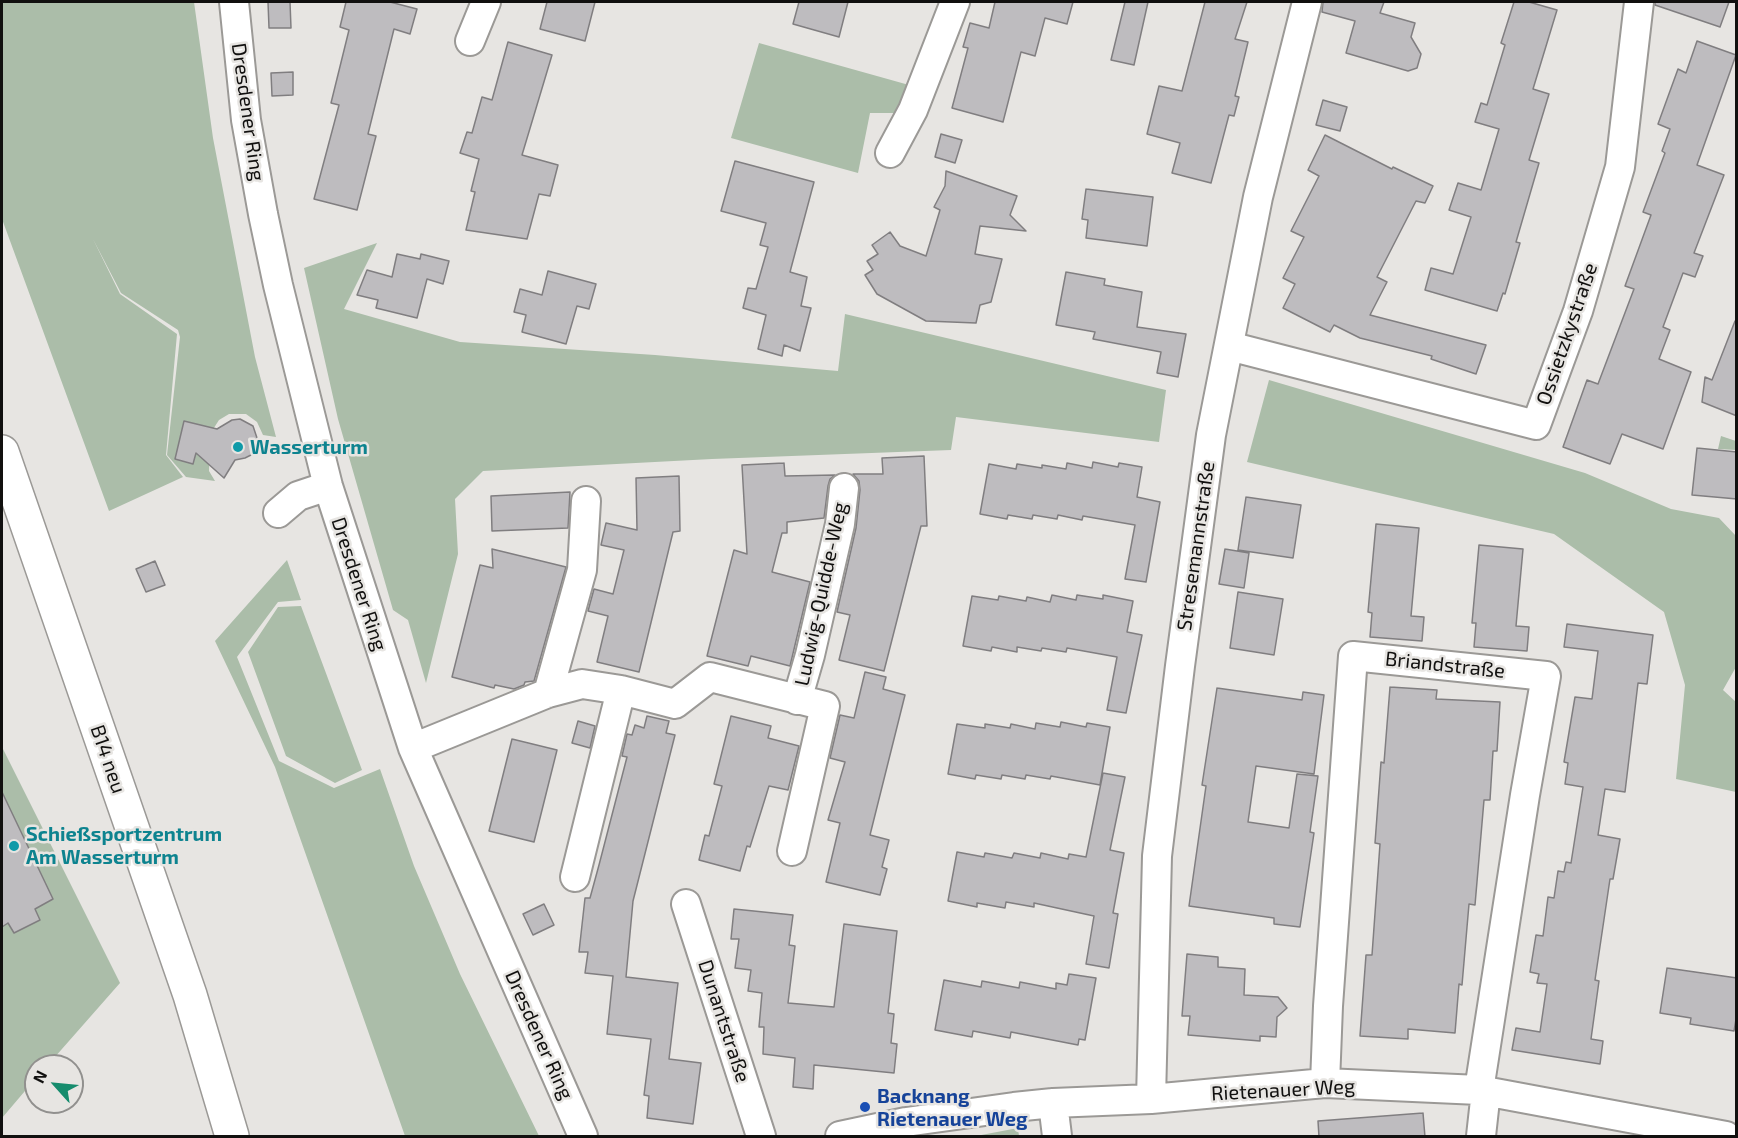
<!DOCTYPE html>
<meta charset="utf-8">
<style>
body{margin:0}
#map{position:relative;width:1738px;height:1138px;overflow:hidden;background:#e7e5e2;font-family:"Exo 2",sans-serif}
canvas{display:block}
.frame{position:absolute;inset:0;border:3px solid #11100f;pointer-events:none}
.north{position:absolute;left:24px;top:1054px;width:60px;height:60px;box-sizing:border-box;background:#e7e5e2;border:2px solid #91908e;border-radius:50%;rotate:297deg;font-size:16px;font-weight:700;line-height:24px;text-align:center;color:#11100f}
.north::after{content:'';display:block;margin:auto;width:21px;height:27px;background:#168c6d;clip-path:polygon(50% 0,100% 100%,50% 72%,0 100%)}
</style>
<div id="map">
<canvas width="1738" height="1138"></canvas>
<div class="frame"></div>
<div class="north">N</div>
</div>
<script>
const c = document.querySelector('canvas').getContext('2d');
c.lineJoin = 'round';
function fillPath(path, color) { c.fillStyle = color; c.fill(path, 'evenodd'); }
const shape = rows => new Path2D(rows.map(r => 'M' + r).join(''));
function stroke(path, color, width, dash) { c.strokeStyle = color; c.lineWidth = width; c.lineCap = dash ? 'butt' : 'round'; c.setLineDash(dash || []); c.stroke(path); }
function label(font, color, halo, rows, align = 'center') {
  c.font = font + ' "Exo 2",sans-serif'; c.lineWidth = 5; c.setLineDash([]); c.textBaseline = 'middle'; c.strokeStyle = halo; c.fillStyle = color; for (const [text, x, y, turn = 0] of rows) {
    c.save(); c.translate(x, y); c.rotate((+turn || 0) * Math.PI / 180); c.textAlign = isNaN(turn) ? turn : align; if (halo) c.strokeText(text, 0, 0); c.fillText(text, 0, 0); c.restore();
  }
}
const green = shape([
 [2,2,194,2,213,138,255,357,276,437,263,435,257,422,246,414,229,414,219,420,210,434,209,471,215,481,186,477,167,455,180,337,178,330,121,293,93,239,120,294,177,334,166,455,183,477,109,511,2,219],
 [759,43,909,85,899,113,870,113,858,173,731,138],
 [377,243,344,309,460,342,655,355,838,371,845,314,1166,390,1159,442,956,417,951,450,712,459,483,471,455,499,458,554,426,683,408,620,393,610,338,419,304,268],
 [1269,380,1585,473,1671,509,1719,518,1736,536,1736,667,1723,690,1736,702,1736,792,1676,779,1685,685,1664,612,1554,534,1247,462],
 [1721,436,1736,441,1736,450,1718,449],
 [287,560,301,600,278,602,237,657,279,761,334,788,380,769,414,866,460,974,539,1136,405,1136,275,767,215,641],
 [301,606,362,770,335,783,286,756,248,652,278,607],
 [2,747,120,983,47,1066,36,1066,36,1078,2,1118],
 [1018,1128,1019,1136,976,1136]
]);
const building = shape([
 [268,2,290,2,291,28,269,28,268,2],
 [346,2,390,2,417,9,410,34,394,29,368,134,376,136,357,210,314,199,339,105,331,103,349,30,340,27,346,2],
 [547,2,595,2,585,41,540,29,547,2],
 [799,2,848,2,839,37,793,24,799,2],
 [995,2,1073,2,1067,24,1045,18,1035,56,1021,52,1003,122,952,108,968,48,963,47,970,23,989,28,995,2],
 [1125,2,1148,2,1134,65,1111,60,1125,2],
 [1205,2,1247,2,1235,39,1248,42,1235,96,1239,97,1234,116,1229,115,1211,183,1172,173,1180,143,1147,134,1159,86,1182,91,1205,2],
 [1323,2,1384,2,1380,13,1415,23,1411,37,1421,54,1417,68,1408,71,1346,53,1355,21,1322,12,1323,2],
 [1514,2,1529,2,1557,10,1533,89,1549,94,1529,160,1539,163,1516,242,1520,243,1505,294,1503,293,1497,311,1425,290,1431,268,1453,274,1471,217,1449,210,1458,183,1481,190,1499,129,1475,122,1481,103,1487,105,1505,45,1501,43,1514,2],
 [1655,2,1729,2,1720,27,1655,5,1655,2],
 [1697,41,1736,55,1697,165,1724,175,1694,253,1703,256,1695,277,1683,273,1663,327,1670,330,1659,359,1691,372,1663,449,1622,434,1610,464,1563,447,1587,380,1598,384,1634,289,1625,286,1651,215,1643,212,1665,153,1662,151,1670,129,1658,124,1678,69,1686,73,1697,41],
 [508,42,552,55,522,155,558,165,550,196,539,194,527,239,466,230,475,192,471,191,479,159,460,153,467,132,472,133,482,97,492,100,508,42],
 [293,72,293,95,272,96,271,73,293,72],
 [1323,100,1347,107,1340,131,1316,125,1323,100],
 [941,134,962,140,955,163,935,157,941,134],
 [1325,135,1392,169,1393,167,1433,186,1425,203,1416,201,1377,277,1387,282,1370,315,1486,345,1476,374,1431,359,1432,356,1360,338,1334,325,1330,332,1283,308,1295,284,1283,278,1304,237,1291,231,1319,176,1308,170,1325,135],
 [735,161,814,182,790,272,807,277,801,306,811,308,800,351,784,345,782,356,758,349,766,315,743,308,748,288,756,289,768,247,760,245,766,223,721,211,735,161],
 [946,171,1017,196,1010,215,1026,231,980,226,975,254,1002,259,991,302,980,305,976,323,926,321,877,294,865,275,873,270,867,261,878,254,872,245,890,232,900,246,926,256,940,210,934,207,945,186,946,171],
 [1086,189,1153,197,1147,246,1086,238,1088,220,1082,219,1086,189],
 [397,254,420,259,421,254,449,261,443,284,427,279,417,318,376,308,378,300,357,295,367,270,392,277,397,254],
 [548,271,596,284,589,309,577,306,566,344,522,332,526,315,514,312,520,289,542,295,548,271],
 [1066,272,1105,279,1104,285,1142,292,1137,327,1186,334,1178,377,1157,373,1161,352,1093,339,1095,332,1056,325,1066,272],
 [1735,321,1737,322,1737,416,1702,402,1705,377,1712,380,1735,321],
 [240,419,253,426,258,441,251,455,245,458,235,460,224,478,196,453,193,464,175,459,184,421,217,429,232,420,240,419],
 [1697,448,1737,452,1737,499,1692,495,1697,448],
 [924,456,927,526,921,526,884,671,839,660,850,615,837,612,856,528,860,490,859,481,853,474,883,474,882,458,924,456],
 [1093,462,1118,467,1119,463,1142,467,1137,497,1160,502,1146,582,1125,579,1135,525,1083,516,1082,520,1058,515,1057,519,1033,515,1032,519,1008,515,1007,519,980,514,989,464,1016,469,1017,464,1042,468,1042,465,1066,469,1067,463,1092,468,1093,462],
 [784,463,785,476,835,475,830,479,828,486,824,518,787,522,787,533,782,533,772,572,810,582,790,666,751,656,748,666,707,656,734,550,747,554,742,465,784,463],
 [679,476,680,531,673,532,639,672,597,662,608,616,588,611,594,589,613,594,624,550,601,545,606,523,637,530,636,478,679,476],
 [570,492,568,528,492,531,491,496,570,492],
 [1246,497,1301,505,1293,558,1238,550,1246,497],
 [1376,524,1419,528,1411,616,1424,617,1422,641,1370,637,1372,613,1368,612,1376,524],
 [1479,545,1523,549,1516,626,1529,627,1527,651,1474,647,1476,623,1472,623,1479,545],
 [492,549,566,567,534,681,525,682,524,685,514,689,495,685,494,688,452,677,480,565,493,568,492,549],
 [1225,549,1249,553,1244,588,1219,584,1225,549],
 [155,561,165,585,146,592,136,569,155,561],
 [1238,592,1283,599,1274,655,1230,648,1238,592],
 [1052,595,1076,600,1077,595,1103,599,1103,595,1133,601,1127,632,1142,635,1126,713,1107,710,1117,657,1067,648,1066,652,1042,648,1041,651,1017,647,1017,652,992,647,991,651,963,646,972,596,998,600,999,596,1026,601,1027,597,1050,602,1052,595],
 [1567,624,1653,635,1647,684,1638,683,1625,792,1605,789,1598,835,1620,839,1613,879,1610,879,1595,980,1599,981,1591,1039,1603,1041,1600,1064,1512,1050,1516,1028,1540,1032,1547,984,1537,983,1539,974,1530,972,1536,935,1543,936,1548,897,1554,898,1558,871,1564,872,1566,862,1571,863,1583,787,1565,784,1568,763,1564,762,1575,697,1592,699,1598,651,1564,647,1567,624],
 [865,672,886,677,883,689,905,695,870,835,889,840,882,867,887,869,880,895,826,882,840,823,828,820,845,762,830,758,840,715,854,718,865,672],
 [1390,687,1437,690,1436,699,1500,702,1497,751,1493,751,1490,800,1484,800,1475,905,1469,904,1462,985,1459,984,1455,1033,1408,1029,1408,1039,1360,1036,1366,955,1372,955,1380,844,1375,843,1381,762,1384,763,1390,687],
 [1217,688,1302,700,1303,692,1324,695,1314,774,1256,766,1248,822,1289,828,1297,774,1318,776,1310,832,1314,833,1300,927,1274,924,1274,918,1189,906,1206,786,1202,785,1217,688],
 [647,716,669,721,666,733,675,735,633,901,626,977,678,983,669,1059,701,1063,693,1124,647,1118,649,1096,644,1095,651,1039,607,1034,613,976,585,973,588,952,579,952,585,898,590,898,599,865,627,757,622,756,627,734,632,735,635,725,644,728,647,716],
 [731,716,771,726,768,738,799,746,788,790,769,786,750,847,747,846,740,871,699,860,705,835,709,836,722,786,714,784,731,716],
 [578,721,595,726,590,748,572,743,578,721],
 [1061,722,1086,727,1087,723,1110,727,1100,785,1051,776,1050,779,1026,775,1025,779,1002,775,1001,779,976,775,975,779,948,774,957,724,985,728,985,724,1010,728,1011,724,1035,729,1036,723,1060,727,1061,722],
 [512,739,557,750,534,842,489,831,512,739],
 [1103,773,1125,777,1110,850,1124,853,1113,913,1118,914,1109,968,1086,964,1094,916,1034,903,1034,907,1006,902,1005,908,977,903,977,907,948,901,957,852,984,857,985,853,1012,858,1014,853,1040,858,1041,853,1068,859,1069,854,1086,857,1103,773],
 [2,792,53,899,35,909,40,920,14,933,8,923,2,927,2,792],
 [544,904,554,925,533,935,523,914,544,904],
 [734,909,793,915,789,945,795,946,788,1003,834,1007,844,924,897,931,888,1013,894,1014,891,1043,897,1044,894,1073,814,1065,813,1089,793,1087,795,1058,763,1054,764,1027,759,1027,762,993,748,991,751,970,735,968,739,939,731,939,734,909],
 [1187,954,1218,957,1218,967,1245,969,1244,995,1278,997,1287,1008,1277,1017,1276,1037,1260,1036,1260,1041,1188,1035,1190,1016,1182,1016,1187,954],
 [1667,968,1737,978,1737,1013,1734,1031,1690,1024,1691,1018,1660,1013,1667,968],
 [1069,974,1096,978,1085,1040,1079,1039,1078,1045,1011,1032,1010,1038,973,1031,972,1037,935,1030,944,980,981,987,982,981,1019,988,1020,982,1056,989,1056,983,1067,985,1069,974],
 [1423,1113,1425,1137,1319,1137,1318,1121,1423,1113]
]);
const minor = shape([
 [234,2,246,120,263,214,278,285,328,486,413,748,583,1136],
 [470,41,486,2],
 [890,153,913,110,955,2],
 [1229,346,1536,425,1578,311,1620,167,1639,2],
 [278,513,298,496,328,486],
 [548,693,582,570,586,501],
 [797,700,810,655,840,524,844,488],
 [413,748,548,693,582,684,621,690,675,704,710,677,825,706,792,851],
 [575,877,621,690],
 [686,904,761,1136],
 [1325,1083,1328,1006,1353,656,1546,676,1525,795,1479,1090],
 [1151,1099,1157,856,1180,666,1211,435,1258,197,1307,2],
 [1053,1103,1057,1136],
 [840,1136,906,1122,1014,1107,1053,1103,1151,1099,1325,1083,1479,1090,1726,1136],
 [1481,1136,1486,1091]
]);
const major = shape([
 [2,452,190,995,232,1136]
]);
const markers = [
 [238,447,6,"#0f9aa8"],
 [14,846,6,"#0f9aa8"],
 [865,1107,6,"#1a4fb4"]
];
const streetNames = [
 ["Dresdener Ring",248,112,82],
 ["Ossietzkystraße",1567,334,-71],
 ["Stresemannstraße",1196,546,-82],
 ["Dresdener Ring",359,584,72],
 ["Ludwig-Quidde-Weg",821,594,-78],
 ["Briandstraße",1445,665,6],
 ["B14 neu",108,759,71],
 ["Dunantstraße",724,1021,72],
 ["Dresdener Ring",539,1035,66],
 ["Rietenauer Weg",1283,1090,-3]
];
const cultureNames = [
 ["Wasserturm",250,447],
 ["Schießsportzentrum",26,834],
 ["Am Wasserturm",26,857]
];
const transitNames = [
 ["Backnang",877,1096],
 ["Rietenauer Weg",877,1119]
];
fillPath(green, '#abbda9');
fillPath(building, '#bebcbf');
stroke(building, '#807e80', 1.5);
stroke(minor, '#9b9996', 32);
stroke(major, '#9b9996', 36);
stroke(minor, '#fff', 28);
stroke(major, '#fff', 33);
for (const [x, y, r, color] of markers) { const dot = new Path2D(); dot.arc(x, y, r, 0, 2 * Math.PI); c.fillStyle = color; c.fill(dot); stroke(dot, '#e7e5e2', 2); }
label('20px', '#11100f', '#e7e5e2', streetNames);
label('bold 20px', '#0d838f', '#e7e5e2', cultureNames, 'left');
label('bold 20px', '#164399', '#e7e5e2', transitNames, 'left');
</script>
